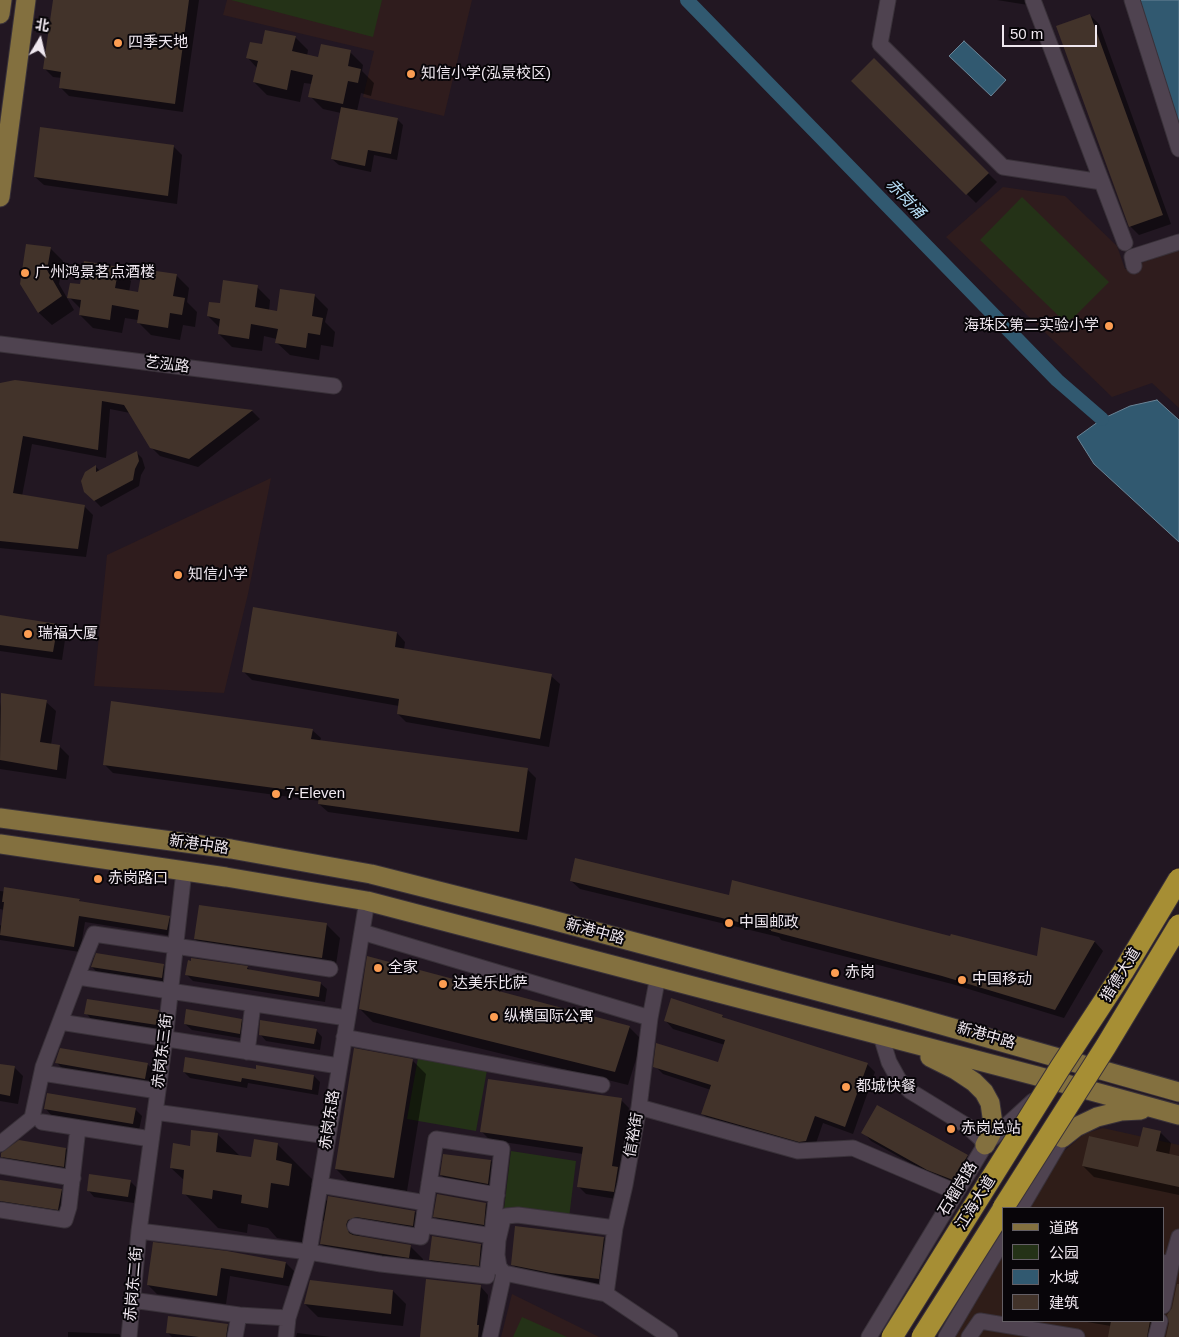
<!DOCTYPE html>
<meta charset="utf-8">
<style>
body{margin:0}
#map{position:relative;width:1179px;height:1337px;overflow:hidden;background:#221722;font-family:Helvetica,"Noto Sans SC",sans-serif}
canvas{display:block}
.legend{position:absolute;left:1002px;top:1207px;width:162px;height:115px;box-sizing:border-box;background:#080509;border:1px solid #645f65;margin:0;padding:6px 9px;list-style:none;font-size:15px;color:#efe7ef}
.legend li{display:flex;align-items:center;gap:10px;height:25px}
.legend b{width:25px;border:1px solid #645f65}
.north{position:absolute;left:15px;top:15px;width:50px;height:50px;-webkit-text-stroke:4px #080509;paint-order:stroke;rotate:9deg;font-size:14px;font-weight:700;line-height:20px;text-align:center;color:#efe7ef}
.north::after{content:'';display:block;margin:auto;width:18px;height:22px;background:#efe7ef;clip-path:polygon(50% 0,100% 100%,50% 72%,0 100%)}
.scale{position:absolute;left:1002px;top:25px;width:95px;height:22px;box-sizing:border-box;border:2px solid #efe7ef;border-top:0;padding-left:6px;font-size:15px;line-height:18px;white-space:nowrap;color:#efe7ef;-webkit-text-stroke:4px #080509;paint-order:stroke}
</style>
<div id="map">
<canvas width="1179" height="1337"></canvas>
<ul class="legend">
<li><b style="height:6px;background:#83703f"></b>道路</li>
<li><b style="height:14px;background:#243217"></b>公园</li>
<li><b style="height:14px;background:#315970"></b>水域</li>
<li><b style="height:14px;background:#42332a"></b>建筑</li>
</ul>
<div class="north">北</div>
<div class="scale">50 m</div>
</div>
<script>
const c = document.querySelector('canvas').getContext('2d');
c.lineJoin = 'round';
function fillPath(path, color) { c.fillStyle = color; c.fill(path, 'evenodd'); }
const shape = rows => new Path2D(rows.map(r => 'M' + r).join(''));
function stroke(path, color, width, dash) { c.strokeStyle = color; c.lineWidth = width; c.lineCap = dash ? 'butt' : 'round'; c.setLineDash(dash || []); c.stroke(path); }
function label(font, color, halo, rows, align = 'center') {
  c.font = font + ' Helvetica,"Noto Sans SC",sans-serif'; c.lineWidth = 4; c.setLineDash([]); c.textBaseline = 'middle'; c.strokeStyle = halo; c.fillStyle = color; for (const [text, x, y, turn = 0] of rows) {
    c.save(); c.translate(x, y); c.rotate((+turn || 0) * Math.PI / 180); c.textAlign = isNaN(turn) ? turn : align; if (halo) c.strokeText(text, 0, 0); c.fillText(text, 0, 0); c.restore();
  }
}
const education = shape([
 [227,0,472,0,444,116,363,97,374,51,223,15],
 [1003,187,1065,196,1117,246,1125,269,1179,249,1179,408,1152,383,1112,397,946,237],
 [271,478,248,594,224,693,94,686,107,555],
 [512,1294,577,1326,599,1337,501,1337]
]);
const medical = shape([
 [1103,1128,1179,1145,1179,1337,955,1337,1003,1256,1003,1321,1163,1321,1163,1208,1030,1208,1063,1152,1084,1134]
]);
const green = shape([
 [231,0,382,0,373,37],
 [1022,197,1109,282,1067,324,980,240],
 [418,1058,487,1070,476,1131,407,1119],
 [511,1151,576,1161,569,1218,504,1209],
 [522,1317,567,1337,513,1337]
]);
const water = shape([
 [1138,0,1179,0,1179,127,1138,0],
 [964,41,1006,80,991,96,949,56,964,41],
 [1157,400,1179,420,1179,542,1094,464,1077,437,1102,419,1130,406,1157,400]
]);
const shadow = shape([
 [54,0,199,0,183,112,69,96,60,87,62,78,53,77,45,69],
 [997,0,1029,0,1028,5],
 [1090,15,1099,24,1171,224,1139,235,1130,226],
 [295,37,308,50,307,56,319,58,350,52,363,65,362,71,374,83,371,96,361,93,357,111,397,119,403,125,397,160,374,155,371,172,339,165,332,159,341,113,323,109,310,96,312,84,304,83,300,102,267,95,254,82,257,68,248,58,263,46],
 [874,60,997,182,976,203,853,81],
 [174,147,182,155,177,204,44,185,35,177],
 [50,248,63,261,59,284,74,310,52,325,39,313,21,283],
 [118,268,131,281,129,292,139,293,176,275,189,288,187,302,197,312,195,327,183,325,180,340,151,335,138,322,138,320,125,318,122,333,93,328,80,315,81,309,69,297,81,286],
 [257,287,270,300,269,311,278,312,315,296,328,309,325,322,335,332,333,347,321,345,319,360,290,355,276,342,277,339,264,336,262,351,232,347,219,334,220,328,208,316,221,305],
 [15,381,252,411,260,419,198,467,160,456,151,447,130,413,110,409,106,458,32,444,22,496,84,506,93,515,86,557,0,548,0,384],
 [136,452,142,458,145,468,141,475,139,486,101,507,92,498,86,473,96,467,100,471],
 [0,617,57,625,66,633,62,660,0,651],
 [397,633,405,642,404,650,551,676,560,684,549,747,406,722,398,714,399,706,252,680,243,671],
 [2,695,46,702,56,711,51,745,59,746,69,756,66,779,0,769,0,708],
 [312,730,321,738,320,741,527,769,536,778,527,840,328,812,319,804,320,801,113,773,104,764],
 [571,881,730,897,951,938,1038,957,1042,929,1095,942,1103,951,1064,1018,952,984,781,940,779,937,580,889],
 [0,891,79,900,82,903,169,917,175,923,173,936,85,922,80,952,0,940,0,925,2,926,4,910,0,909],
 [327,925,340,938,335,971,208,952,195,939],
 [163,965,170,971,168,984,98,973,92,967],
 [247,967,251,971,320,983,327,989,325,1002,193,981,187,975],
 [360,1009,629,1027,642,1040,628,1085,373,1022],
 [158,1012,165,1018,163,1031,92,1020,86,1013],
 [722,1016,726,1019,867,1064,875,1072,853,1134,823,1123,814,1149,711,1122,703,1114,711,1090,663,1074,655,1066,719,1064,725,1045,673,1029,665,1020],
 [241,1020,247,1026,246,1039,192,1030,185,1024],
 [316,1030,322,1037,320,1050,266,1041,260,1034],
 [413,1061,426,1074,407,1191,349,1182,336,1169],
 [57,1063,147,1064,154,1070,151,1084,63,1069],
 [0,1065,14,1067,23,1076,18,1104,0,1101],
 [257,1071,314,1076,320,1082,318,1095,248,1083,247,1088,190,1078,184,1072],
 [621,1100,629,1108,620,1171,622,1200,586,1194,578,1186,583,1154,490,1140,482,1132],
 [45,1108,135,1109,142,1116,139,1130,51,1115],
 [863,1132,967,1156,975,1165,961,1188,937,1178,871,1141],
 [1160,1132,1171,1143,1169,1155,1179,1157,1179,1195,1094,1177,1083,1166,1139,1148],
 [218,1135,240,1156,252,1158,277,1144,312,1179,311,1185,328,1202,415,1212,428,1225,426,1238,361,1232,359,1237,410,1246,423,1259,421,1270,334,1257,321,1244,325,1221,306,1217,302,1242,277,1238,268,1228,248,1224,247,1233,218,1228,184,1193,185,1181,171,1168,191,1147],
 [66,1149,72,1155,70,1173,8,1163,2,1156],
 [491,1161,497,1168,494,1190,447,1181,441,1175],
 [0,1181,61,1190,70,1199,67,1217,0,1210],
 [130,1181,137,1188,134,1203,94,1197,88,1190],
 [486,1204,492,1210,490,1231,441,1223,435,1217],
 [604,1238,612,1247,607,1287,521,1273,512,1264],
 [154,1244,286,1263,295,1272,293,1287,230,1276,226,1304,157,1294,148,1285],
 [481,1245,487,1251,485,1271,437,1266,430,1260],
 [1163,1279,1170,1286,1160,1337,1109,1337,1111,1326,1081,1321,1163,1321],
 [481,1287,488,1295,485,1337,421,1337],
 [393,1291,406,1304,403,1326,318,1317,305,1304],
 [227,1325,234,1331,233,1337,172,1337,167,1332],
 [68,1332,119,1334,122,1337,68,1337],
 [297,1333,331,1337,296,1337]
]);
const canal = shape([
 [687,0,1057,380,1102,419]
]);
const building = shape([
 [53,0,189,0,175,104,59,88,61,72,43,69],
 [1090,14,1163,215,1129,227,1056,26],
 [265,30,296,36,292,51,318,57,321,44,351,50,348,66,361,69,358,83,348,81,343,104,308,97,313,75,291,70,287,90,253,82,258,61,246,58,250,42,262,44],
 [874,58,989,173,966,195,851,81],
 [341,107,398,118,391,154,368,150,365,166,331,159],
 [40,127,174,145,168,196,34,177],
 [26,244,51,247,47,270,62,296,38,313,20,284],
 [84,261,119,267,115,288,138,292,142,269,177,274,173,296,185,298,182,315,170,313,168,328,137,323,139,310,112,305,110,320,79,315,81,300,67,298,70,283,80,284],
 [223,280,258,285,255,307,277,311,280,289,315,294,312,316,323,318,320,335,308,333,306,348,275,343,278,329,251,324,249,339,218,334,220,319,207,316,209,302,220,303],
 [15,380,253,410,189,459,150,448,124,405,102,401,98,450,23,436,13,493,85,505,78,549,0,541,0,383],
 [137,451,139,461,135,469,133,480,94,501,84,492,81,481,85,472,96,465,96,472],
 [253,607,397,632,395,647,552,674,540,739,397,714,399,699,242,672],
 [0,615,58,624,53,652,0,645],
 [1,693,47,700,40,742,60,745,57,770,0,760],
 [111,701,313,729,311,739,528,768,519,832,318,804,319,794,103,765],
 [575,858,729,895,732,880,950,936,951,934,1037,956,1041,927,1095,941,1055,1010,942,976,771,931,771,930,570,881],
 [4,887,80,899,79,901,170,916,167,930,79,916,74,947,0,935,4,902,2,902],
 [199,905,327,923,322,958,194,939],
 [96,953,164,964,162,978,91,967],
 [367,956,630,1026,615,1072,359,1009],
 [191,958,248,966,247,969,321,982,319,997,185,975,188,960,191,961],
 [671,998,723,1015,722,1017,868,1063,845,1127,815,1116,806,1141,799,1142,701,1114,711,1085,653,1067,656,1043,718,1062,725,1040,664,1021],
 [87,999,159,1010,157,1025,84,1014],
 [186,1009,242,1019,240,1034,184,1024],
 [260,1020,317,1029,314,1044,259,1035],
 [60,1048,148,1063,145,1079,55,1063],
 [354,1048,413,1059,394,1178,335,1169],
 [185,1057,256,1069,256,1065,314,1075,312,1090,242,1078,241,1082,183,1072],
 [0,1064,15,1066,10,1096,0,1094],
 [488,1079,622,1098,612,1166,618,1167,614,1192,577,1187,583,1147,480,1132],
 [47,1093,136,1108,133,1124,44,1109],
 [877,1105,968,1155,953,1180,927,1170,861,1133],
 [1143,1127,1161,1131,1156,1151,1179,1156,1179,1187,1082,1166,1089,1136,1138,1147],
 [191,1130,218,1133,216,1152,251,1157,254,1139,278,1143,276,1160,292,1164,289,1186,271,1183,268,1208,241,1203,242,1195,213,1190,212,1199,182,1194,184,1170,170,1168,173,1143,190,1146],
 [19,1140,66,1148,64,1167,1,1157,1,1153],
 [443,1154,491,1160,488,1184,440,1175],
 [89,1174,131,1180,128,1197,87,1191],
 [0,1180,62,1189,58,1210,0,1201],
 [437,1194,486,1203,484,1225,433,1217],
 [328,1196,415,1211,413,1226,356,1217,348,1220,346,1225,349,1233,353,1235,411,1245,409,1258,320,1244],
 [515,1226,604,1237,599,1279,551,1273,511,1265],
 [432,1236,481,1244,479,1266,429,1260],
 [153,1242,227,1251,286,1262,283,1278,221,1268,217,1296,147,1285],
 [426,1279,481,1285,477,1325,479,1325,478,1337,420,1337],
 [310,1280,393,1290,391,1314,304,1304],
 [1177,1284,1179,1284,1179,1337,1166,1337,1169,1323,1167,1315,1172,1308],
 [168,1316,228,1324,226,1337,199,1337,166,1333],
 [1111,1321,1150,1321,1147,1337,1108,1337]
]);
const minor = shape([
 [888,0,880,44,1003,167,1102,182],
 [1033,0,1125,243],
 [1132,0,1179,149],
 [1134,266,1132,257,1179,242],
 [0,344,334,386],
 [362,932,650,1018],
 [78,977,347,1018],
 [60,1022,339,1066],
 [881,1036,889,1062,899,1080,910,1091,967,1126,980,1138,985,1145],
 [344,1037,602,1085],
 [247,1052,253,1004],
 [42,1073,158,1091],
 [639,1107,798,1151,853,1148,956,1192],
 [155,1112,328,1136],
 [42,1122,151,1139],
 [0,1144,32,1118,43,1067,85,956,94,934,330,969],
 [0,1166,73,1178],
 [429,1183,497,1195],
 [1021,1208,1062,1138,1063,1128],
 [0,1210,65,1220,69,1207,78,1128],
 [423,1225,492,1236],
 [355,1226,421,1237,426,1203],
 [615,1228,518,1215,506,1216,503,1219,498,1240,497,1255,499,1267,504,1273,606,1294,670,1337],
 [139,1231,309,1252,381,1264,487,1276,502,1149,436,1139,426,1203,320,1185],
 [1164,1263,1172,1261,1179,1237],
 [606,1294,615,1228,625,1185,639,1107,650,1018,658,976],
 [132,1300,239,1315,288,1318],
 [1163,1306,1172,1261],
 [129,1337,139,1231,165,1039,184,871],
 [235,1337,239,1315],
 [286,1337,288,1318,309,1252,367,901],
 [490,1337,504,1273],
 [869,1337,985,1145,1033,1101],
 [946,1337,1003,1240],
 [969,1337,980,1321,1077,1337],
 [1156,1337,1160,1321]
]);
const major = shape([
 [0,14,2,0],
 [0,197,26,0],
 [0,818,231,849,371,874,537,916,896,1012,1179,1092],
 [0,844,226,877,367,901,1037,1076,1179,1115],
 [930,1057,956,1070,974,1082,984,1092,990,1103,993,1124,991,1134,985,1145],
 [1062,1138,1076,1127,1097,1117,1121,1111,1141,1110]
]);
const highwayBridge = shape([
 [1003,1208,1106,1046,1179,925],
 [892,1337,1060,1068,1123,972,1179,879],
 [922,1337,1003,1209]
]);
const markers = [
 [118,43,5,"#fc9d52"],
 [411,74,5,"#fc9d52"],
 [25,273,5,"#fc9d52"],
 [1109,326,5,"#fc9d52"],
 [178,575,5,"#fc9d52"],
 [28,634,5,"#fc9d52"],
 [276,794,5,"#fc9d52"],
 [98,879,5,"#fc9d52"],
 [729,923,5,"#fc9d52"],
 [378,968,5,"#fc9d52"],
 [835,973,5,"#fc9d52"],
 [962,980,5,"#fc9d52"],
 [443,984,5,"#fc9d52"],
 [494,1017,5,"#fc9d52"],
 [846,1087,5,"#fc9d52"],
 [951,1129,5,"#fc9d52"]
];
const poiNames = [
 ["四季天地",128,43],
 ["知信小学(泓景校区)",421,74],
 ["广州鸿景茗点酒楼",35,273],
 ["海珠区第二实验小学",1099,326,"right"],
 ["知信小学",188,575],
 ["瑞福大厦",38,634],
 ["7-Eleven",286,794],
 ["赤岗路口",108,879],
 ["中国邮政",739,923],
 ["全家",388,968],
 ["赤岗",845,973],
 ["中国移动",972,980],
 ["达美乐比萨",453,984],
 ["纵横国际公寓",504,1017],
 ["都城快餐",856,1087],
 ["赤岗总站",961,1129]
];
const streetNames = [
 ["艺泓路",167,365,7],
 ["新港中路",199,845,8],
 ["新港中路",595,932,15],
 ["猎德大道",1121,975,-58],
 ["新港中路",986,1036,16],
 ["赤岗东三街",163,1051,-83],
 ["赤岗东路",330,1120,-81],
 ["信裕街",634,1135,-80],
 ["石榴岗路",958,1189,-59],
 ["江海大道",976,1203,-58],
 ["赤岗东二街",134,1284,-85]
];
const waterNames = [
 ["赤岗涌",905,199,46]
];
fillPath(education, '#2f1c1d');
fillPath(medical, '#2f1d18');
fillPath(green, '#243217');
fillPath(water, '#315970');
stroke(water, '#6a8496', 1);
fillPath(shadow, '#0007');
stroke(canal, '#315970', 14);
fillPath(building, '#42332a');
stroke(minor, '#393139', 17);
stroke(major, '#393139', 21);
stroke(minor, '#4f4350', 15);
stroke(major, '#83703f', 19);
stroke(highwayBridge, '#393139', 23, []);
stroke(highwayBridge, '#a68e34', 21);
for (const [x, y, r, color] of markers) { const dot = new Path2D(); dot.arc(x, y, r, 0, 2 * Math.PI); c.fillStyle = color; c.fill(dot); stroke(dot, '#080509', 2); }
label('15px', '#efe7ef', '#080509', poiNames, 'left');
label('15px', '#efe7ef', '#080509', streetNames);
label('italic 16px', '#bbe2fb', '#080509', waterNames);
</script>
